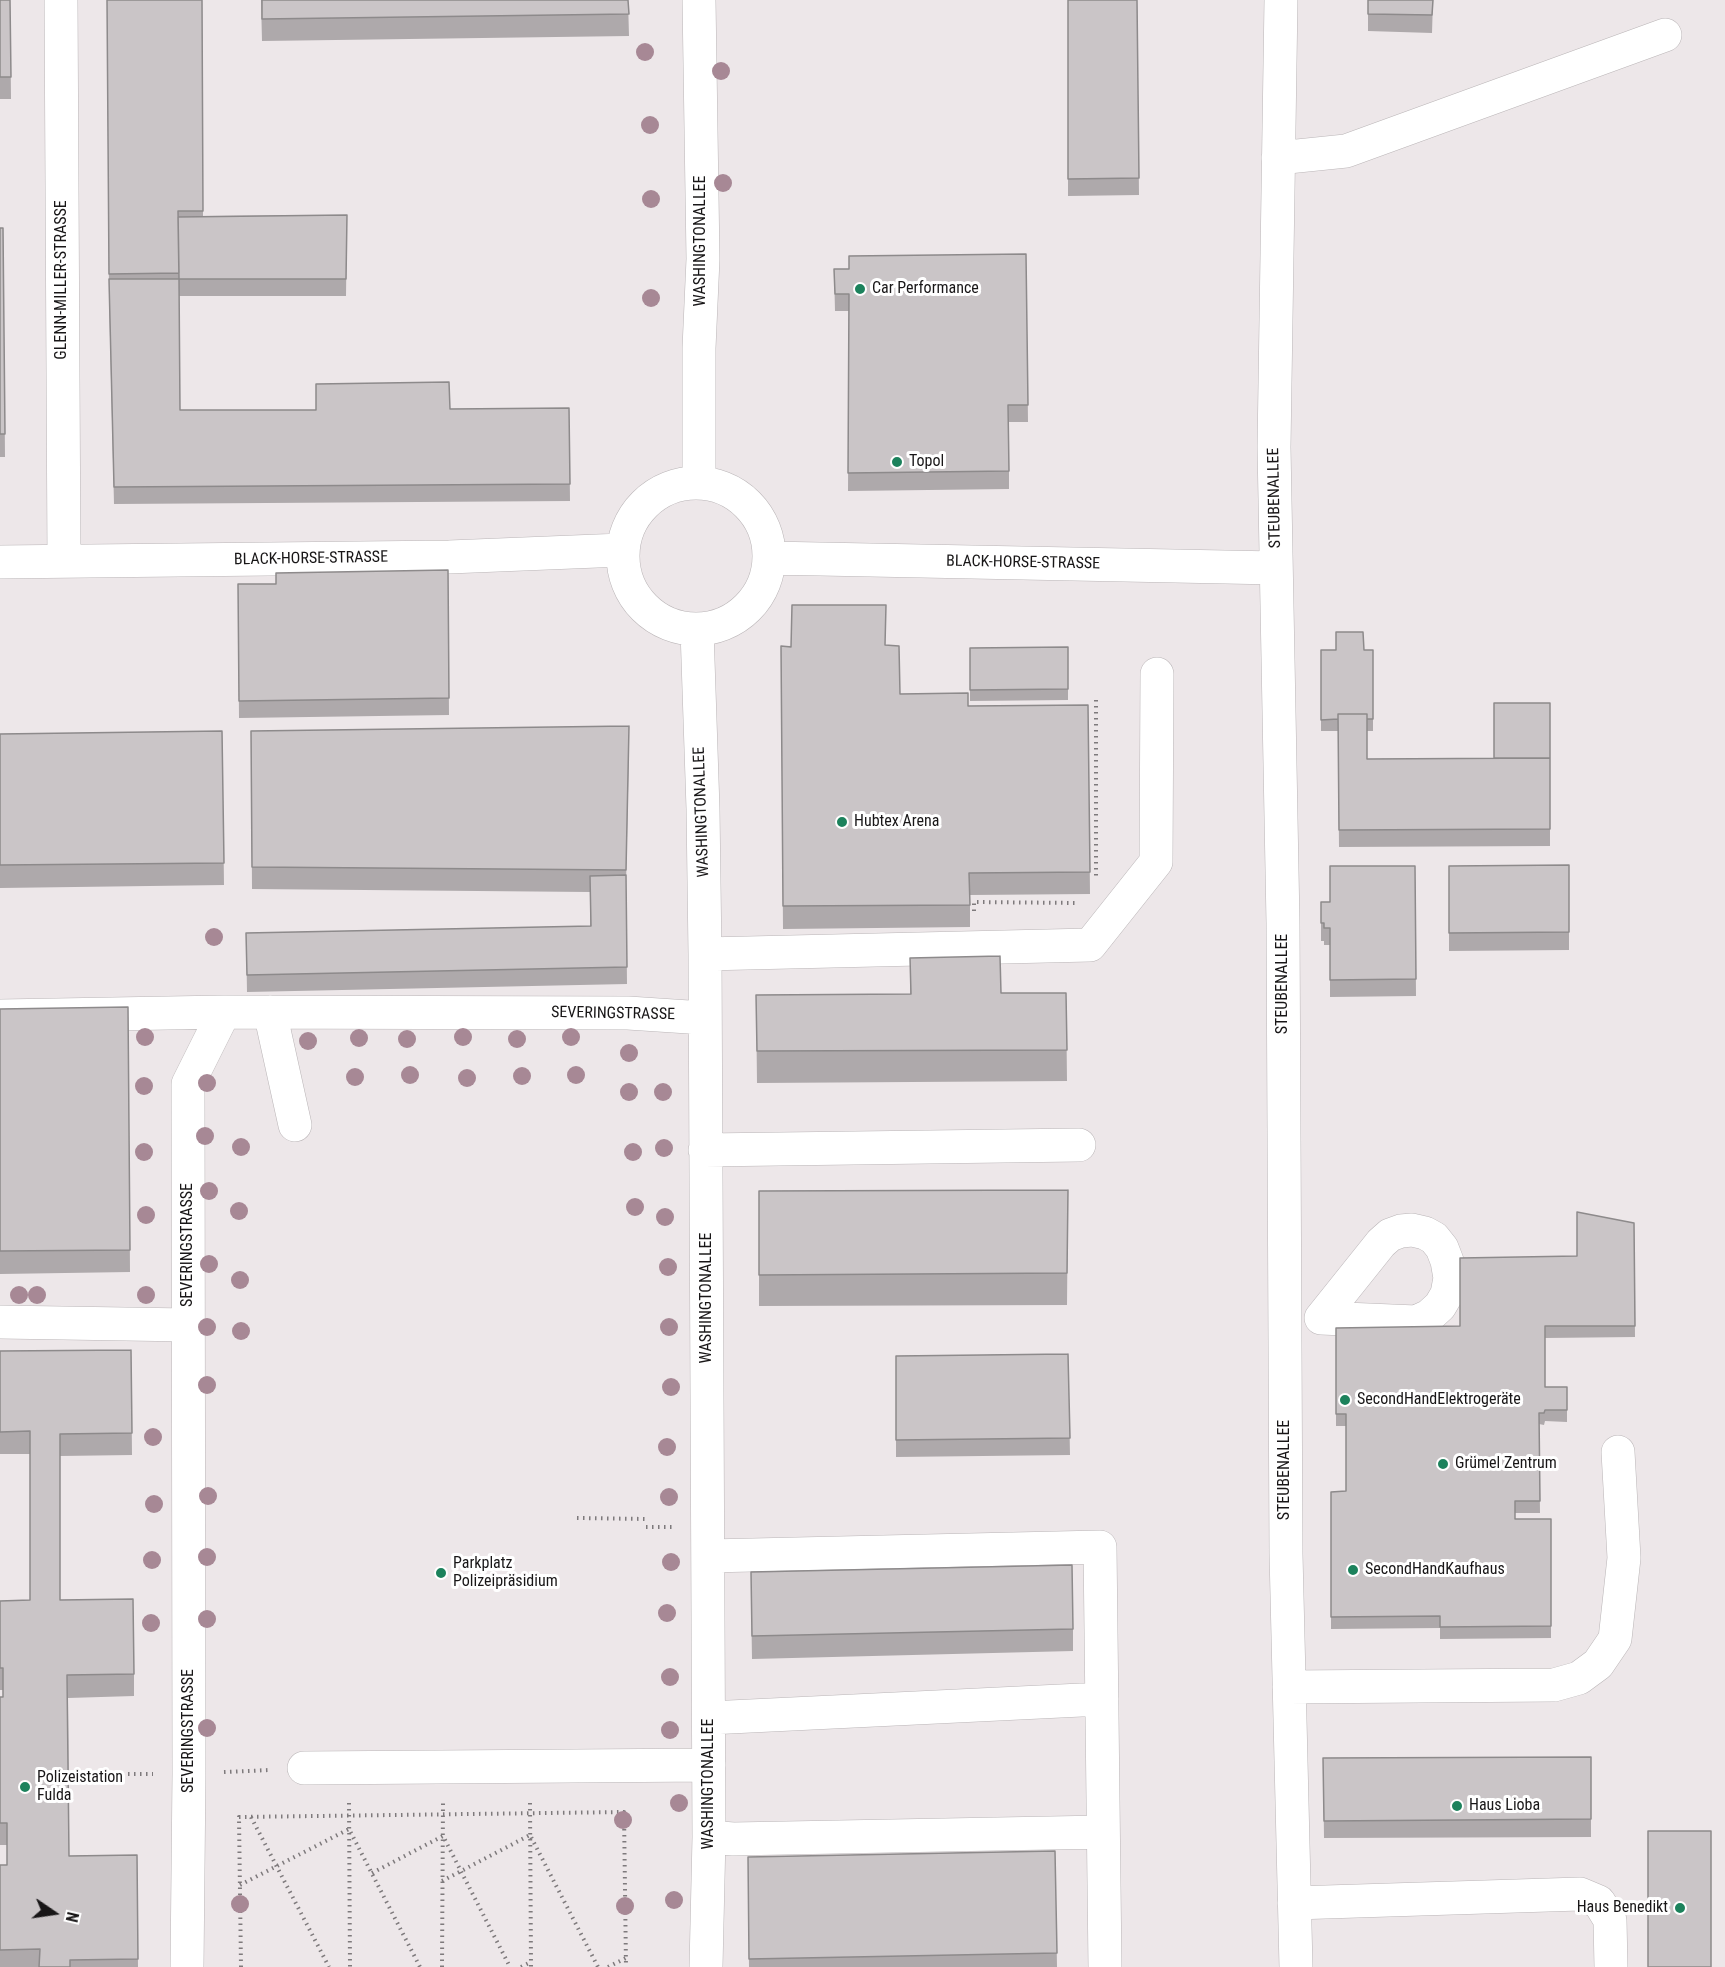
<!DOCTYPE html>
<meta charset="utf-8">
<style>
body{margin:0}
#map{position:relative;width:1725px;height:1967px;overflow:hidden;background:#ede7e9;font-family:"Roboto Condensed",sans-serif}
canvas{display:block}
.north{position:absolute;left:24px;top:1883px;width:60px;height:60px;-webkit-text-stroke:4px #fff;paint-order:stroke;rotate:103deg;font-size:16px;font-weight:700;line-height:24px;text-align:center;color:#181617}
.north::after{content:'';display:block;margin:auto;width:21px;height:27px;background:#181617;clip-path:polygon(50% 0,100% 100%,50% 72%,0 100%)}
</style>
<div id="map">
<canvas width="1725" height="1967"></canvas>
<div class="north">N</div>
</div>
<script>
const c = document.querySelector('canvas').getContext('2d');
c.lineJoin = 'round';
const shape = rows => new Path2D(rows.map(r => 'M' + r).join(''));
function stroke(path, color, width, dash) { c.strokeStyle = color; c.lineWidth = width; c.lineCap = dash ? 'butt' : 'round'; c.setLineDash(dash || []); c.stroke(path); }
function fillPath(path, color) { c.fillStyle = color; c.fill(path, 'evenodd'); }
function label(font, color, halo, rows, align = 'center') {
  c.font = font + ' "Roboto Condensed",sans-serif'; c.lineWidth = 6; c.setLineDash([]); c.textBaseline = 'middle'; c.strokeStyle = halo; c.fillStyle = color; for (const [text, x, y, turn = 0] of rows) {
    c.save(); c.translate(x, y); c.rotate((+turn || 0) * Math.PI / 180); c.textAlign = isNaN(turn) ? turn : align; if (halo) c.strokeText(text, 0, 0); c.fillText(text, 0, 0); c.restore();
  }
}
const path = shape([
 [1096,700,1096,879],
 [974,911,974,902,1077,903],
 [577,1518,646,1519],
 [646,1527,673,1527],
 [224,1772,270,1770],
 [68,1774,153,1774],
 [349,1803,350,1967],
 [530,1803,531,1967],
 [251,1817,329,1967],
 [372,1873,443,1836,510,1967],
 [442,1881,530,1835,598,1967],
 [240,1885,349,1829,420,1967],
 [241,1967,239,1817,624,1812,626,1967],
 [442,1967,443,1803],
 [521,1967,531,1962],
 [608,1967,626,1958]
]);
const minor = shape([
 [61,0,64,561],
 [1281,0,1274,447,1283,923,1286,1554,1296,1967],
 [1278,158,1346,151,1665,35],
 '623 556a73 73 0 1 1 146 0a73 73 0 1 1-146 0Z',
 [699,483,699,348,703,259,699,0],
 [769,558,1276,568],
 [0,562,449,557,622,550],
 [697,630,703,809,705,954,709,1837,706,1967],
 [705,954,1090,945,1156,862,1157,674],
 [270,1012,295,1125],
 [0,1016,224,1012],
 [705,1150,1079,1145],
 [1412,1230,1425,1233,1434,1238,1442,1248,1447,1261,1450,1278,1447,1294,1440,1306,1429,1316,1416,1322,1321,1318,1381,1243,1390,1235,1401,1231,1412,1230],
 [0,1322,188,1325],
 [709,1556,1100,1547,1105,1967],
 [1289,1687,1554,1685,1579,1678,1598,1664,1615,1639,1624,1558,1618,1452],
 [709,1718,1102,1699],
 [304,1768,709,1765],
 [709,1837,733,1839,1103,1832],
 [1294,1903,1580,1894,1599,1902,1610,1920,1611,1967],
 [187,1967,189,1774,188,1084,224,1012,628,1013,704,1018]
]);
const trees = [
 [645,52],
 [721,71],
 [650,125],
 [723,183],
 [651,199],
 [651,298],
 [214,937],
 [145,1037],
 [463,1037],
 [571,1037],
 [359,1038],
 [407,1039],
 [517,1039],
 [308,1041],
 [629,1053],
 [410,1075],
 [576,1075],
 [522,1076],
 [355,1077],
 [467,1078],
 [207,1083],
 [144,1086],
 [629,1092],
 [663,1092],
 [205,1136],
 [241,1147],
 [664,1148],
 [144,1152],
 [633,1152],
 [209,1191],
 [635,1207],
 [239,1211],
 [146,1215],
 [665,1217],
 [209,1264],
 [668,1267],
 [240,1280],
 [19,1295],
 [37,1295],
 [146,1295],
 [207,1327],
 [669,1327],
 [241,1331],
 [207,1385],
 [671,1387],
 [153,1437],
 [667,1447],
 [208,1496],
 [669,1497],
 [154,1504],
 [207,1557],
 [152,1560],
 [671,1562],
 [667,1613],
 [207,1619],
 [151,1623],
 [670,1677],
 [207,1728],
 [670,1730],
 [679,1803],
 [623,1820],
 [674,1900],
 [240,1904],
 [625,1906]
];
const wall = shape([
 [0,0,10,0,11,99,0,99],
 [107,0,202,0,203,216,347,215,346,296,179,296,180,410,316,410,569,408,570,501,114,504,109,296],
 [261,0,628,0,629,36,262,41],
 [1068,0,1137,0,1139,195,1068,196],
 [1368,0,1433,0,1432,33,1368,31],
 [0,228,3,228,5,457,0,457],
 [1026,254,1028,422,1009,422,1009,489,848,491,849,311,835,311,834,269,849,269],
 [448,570,449,715,239,718,238,584,276,584],
 [886,645,900,694,968,706,1088,705,1090,894,970,895,970,927,783,929,781,646],
 [1068,647,1068,700,970,701,970,648],
 [1321,650,1373,650,1373,731,1367,731,1367,759,1494,758,1550,703,1550,846,1339,847,1338,731,1321,731],
 [222,731,224,885,0,888,0,734],
 [251,731,629,748,626,885,627,984,247,992,246,933,590,926,590,892,252,889],
 [1569,865,1569,950,1449,951,1449,866],
 [1415,866,1416,996,1330,997,1330,945,1324,945,1324,941,1321,941,1321,919,1330,902],
 [910,958,1001,993,1066,993,1067,1081,757,1083,756,995,910,994],
 [128,1007,130,1272,0,1274,0,1009],
 [1068,1190,1067,1305,759,1306,759,1191],
 [1634,1223,1635,1337,1545,1338,1545,1387,1567,1387,1567,1422,1545,1421,1544,1425,1539,1424,1540,1513,1515,1513,1515,1519,1551,1519,1551,1638,1440,1639,1440,1628,1331,1629,1331,1492,1346,1491,1346,1426,1336,1426,1336,1328,1460,1326],
 [131,1350,132,1455,60,1456,60,1600,134,1674,134,1696,68,1698,69,1856,137,1855,138,1967,0,1967,0,1865,7,1865,7,1845,0,1845,0,1697,3,1697,3,1690,0,1690,0,1601,30,1600,30,1454,0,1454,0,1351],
 [1068,1354,1070,1455,896,1457,896,1356],
 [751,1595,1073,1629,1073,1651,752,1659],
 [1591,1757,1591,1837,1324,1838,1323,1758],
 [1055,1851,1057,1967,749,1967,748,1857]
]);
const building = shape([
 [0,0,10,0,11,77,0,77,0,0],
 [107,0,202,0,203,211,178,211,179,273,109,274,107,0],
 [262,0,628,0,629,14,262,19,262,0],
 [1068,0,1137,0,1139,178,1068,179,1068,0],
 [1368,0,1433,0,1432,15,1368,14,1368,0],
 [347,215,346,279,179,279,178,217,347,215],
 [0,228,3,228,5,434,0,434,0,228],
 [1026,254,1028,405,1008,405,1009,471,848,473,849,294,835,294,834,269,849,269,849,256,1026,254],
 [109,279,179,279,180,410,316,410,316,384,449,382,450,409,569,408,570,484,114,487,109,279],
 [448,570,449,698,239,701,238,584,276,584,276,573,448,570],
 [792,605,886,605,885,645,899,646,900,694,968,693,968,706,1088,705,1090,872,969,873,970,905,783,906,781,646,791,647,792,605],
 [1336,632,1363,632,1364,650,1373,650,1373,719,1367,719,1367,714,1338,714,1338,719,1321,720,1321,650,1336,650,1336,632],
 [1068,647,1068,689,970,690,970,648,1068,647],
 [1494,703,1550,703,1550,758,1494,758,1494,703],
 [1338,714,1367,714,1367,759,1550,758,1550,829,1339,830,1338,714],
 [629,726,626,870,252,867,251,731,629,726],
 [222,731,224,863,0,865,0,734,222,731],
 [1569,865,1569,932,1449,933,1449,866,1569,865],
 [1330,866,1415,866,1416,979,1330,980,1330,928,1324,928,1324,923,1321,923,1321,902,1330,902,1330,866],
 [626,875,627,967,247,975,246,933,591,926,590,876,626,875],
 [1000,956,1001,993,1066,993,1067,1050,757,1051,756,995,911,994,910,958,1000,956],
 [128,1007,130,1250,0,1251,0,1009,128,1007],
 [1068,1190,1067,1273,759,1275,759,1191,1068,1190],
 [1577,1212,1634,1223,1635,1326,1545,1326,1545,1387,1567,1387,1567,1410,1545,1410,1544,1413,1539,1413,1540,1501,1515,1501,1515,1519,1551,1519,1551,1626,1440,1627,1440,1616,1331,1617,1331,1492,1346,1491,1346,1414,1336,1414,1336,1328,1460,1326,1460,1258,1577,1256,1577,1212],
 [131,1350,132,1433,60,1434,60,1600,133,1599,134,1674,67,1675,69,1856,137,1855,138,1959,70,1960,70,1967,39,1967,40,1949,0,1950,0,1865,7,1865,7,1823,0,1823,0,1697,3,1697,3,1668,0,1668,0,1601,30,1600,30,1431,0,1432,0,1351,131,1350],
 [1068,1354,1070,1438,896,1440,896,1356,1068,1354],
 [1072,1565,1073,1629,752,1636,751,1572,1072,1565],
 [1591,1757,1591,1819,1324,1821,1323,1758,1591,1757],
 [1648,1831,1711,1831,1711,1967,1648,1967,1648,1831],
 [1055,1851,1057,1953,749,1959,748,1857,1055,1851]
]);
const markers = [
 [860,289,6,"#1c825c"],
 [897,462,6,"#1c825c"],
 [842,822,6,"#1c825c"],
 [1345,1400,6,"#1c825c"],
 [1443,1464,6,"#1c825c"],
 [1353,1570,6,"#1c825c"],
 [441,1573,6,"#1c825c"],
 [25,1787,6,"#1c825c"],
 [1457,1806,6,"#1c825c"],
 [1680,1908,6,"#1c825c"]
];
const streetNames = [
 ["WASHINGTONALLEE",701,241,-90],
 ["GLENN-MILLER-STRASSE",62,280,-90],
 ["STEUBENALLEE",1275,498,-91],
 ["BLACK-HORSE-STRASSE",311,559,-1],
 ["BLACK-HORSE-STRASSE",1023,563,1],
 ["WASHINGTONALLEE",702,812,-92],
 ["STEUBENALLEE",1283,984,-90],
 ["SEVERINGSTRASSE",613,1014,1],
 ["SEVERINGSTRASSE",188,1245,-90],
 ["WASHINGTONALLEE",707,1298,-90],
 ["STEUBENALLEE",1285,1470,-90],
 ["SEVERINGSTRASSE",189,1731,-90],
 ["WASHINGTONALLEE",709,1784,-90]
];
const poiNames = [
 ["Car Performance",872,289],
 ["Topol",909,462],
 ["Hubtex Arena",854,822],
 ["SecondHandElektrogeräte",1357,1400],
 ["Grümel Zentrum",1455,1464],
 ["Parkplatz",453,1564],
 ["Polizeipräsidium",453,1582],
 ["SecondHandKaufhaus",1365,1570],
 ["Polizeistation",37,1778],
 ["Fulda",37,1796],
 ["Haus Lioba",1469,1806],
 ["Haus Benedikt",1668,1908,"right"]
];
stroke(minor, '#bab5b7', 34);
stroke(path, '#7e7a7c', 4, [1.5, 4.5]);
stroke(minor, '#fff', 33);
c.fillStyle = '#a78895';
for (const [x, y] of trees) { c.beginPath(); c.arc(x, y, 9, 0, 2 * Math.PI); c.fill(); }
fillPath(wall, '#aea9ab');
fillPath(building, '#cac5c7');
stroke(building, '#8d8a8b', 1.5);
for (const [x, y, r, color] of markers) { const dot = new Path2D(); dot.arc(x, y, r, 0, 2 * Math.PI); c.fillStyle = color; c.fill(dot); stroke(dot, '#fff', 2); }
label('16px', '#181617', '#fff', streetNames);
label('16px', '#181617', '#fff', poiNames, 'left');
</script>
